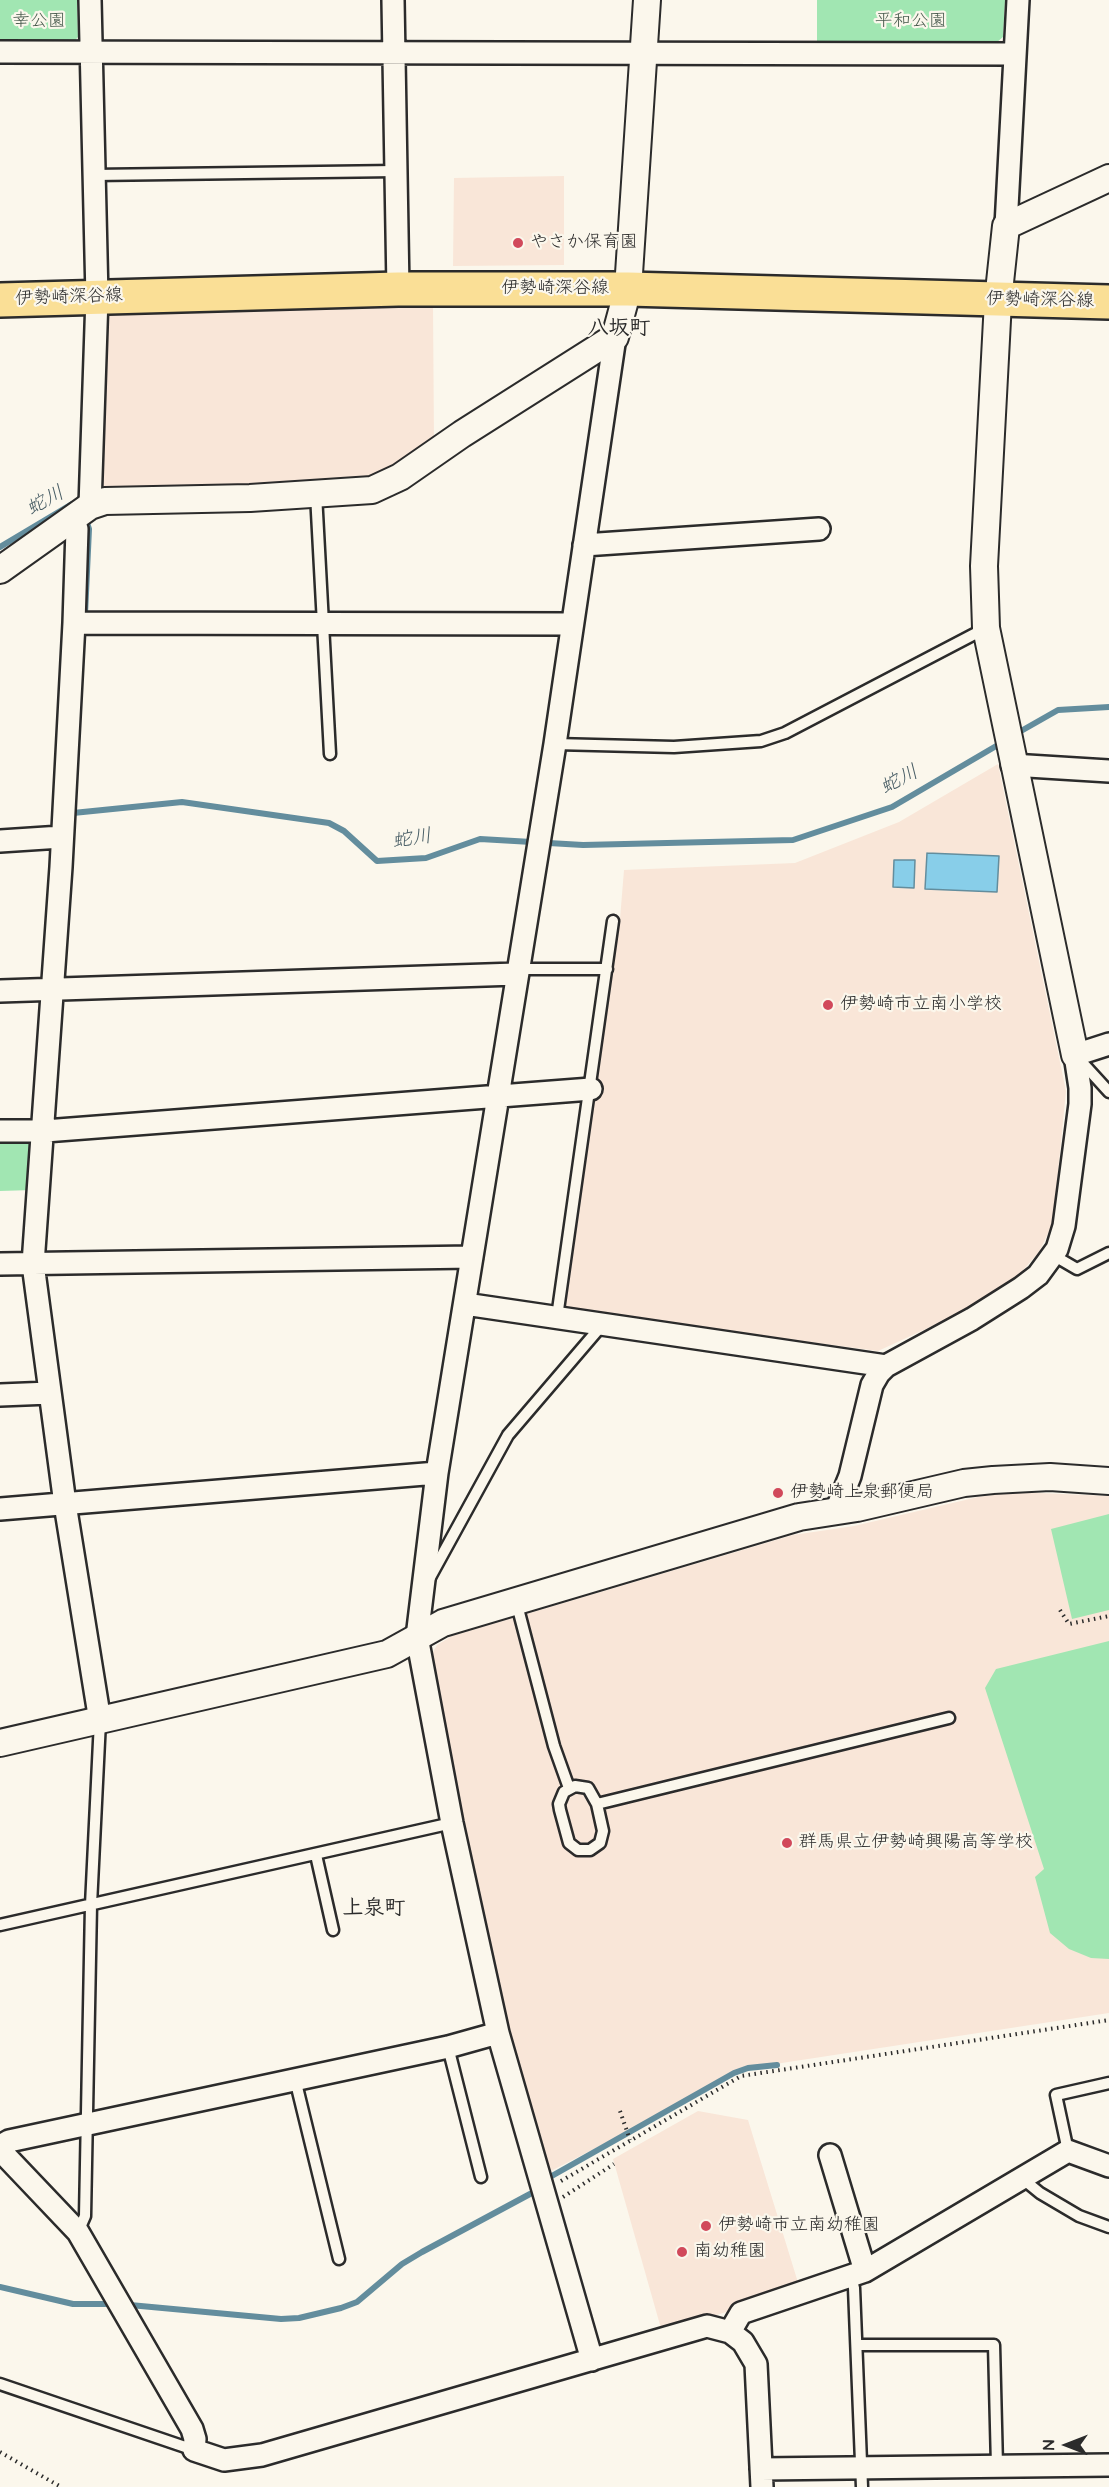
<!DOCTYPE html>
<meta charset="utf-8">
<style>
body{margin:0}
#map{position:relative;width:1109px;height:2487px;overflow:hidden;background:#fbf7ec;font-family:"Architects Daughter",sans-serif}
canvas{display:block}
.north{position:absolute;left:1037px;top:2415px;width:60px;height:60px;-webkit-text-stroke:4px #fbf7ec;paint-order:stroke;rotate:270deg;font-size:16px;font-weight:700;line-height:24px;text-align:center;color:#2b2b2b}
.north::after{content:'';display:block;margin:auto;width:21px;height:27px;background:#2b2b2b;clip-path:polygon(50% 0,100% 100%,50% 72%,0 100%)}
</style>
<div id="map">
<canvas width="1109" height="2487"></canvas>
<div class="north">N</div>
</div>
<script>
const c = document.querySelector('canvas').getContext('2d');
c.lineJoin = 'round';
function fillPath(path, color) { c.fillStyle = color; c.fill(path, 'evenodd'); }
const shape = rows => new Path2D(rows.map(r => 'M' + r).join(''));
function stroke(path, color, width, dash) { c.strokeStyle = color; c.lineWidth = width; c.lineCap = dash ? 'butt' : 'round'; c.setLineDash(dash || []); c.stroke(path); }
function label(font, color, halo, rows, align = 'center') {
  c.font = font + ' "Architects Daughter","Klee One",sans-serif'; c.lineWidth = 4.5; c.setLineDash([]); c.textBaseline = 'middle'; c.strokeStyle = halo; c.fillStyle = color; for (const [text, x, y, turn = 0] of rows) {
    c.save(); c.translate(x, y); c.rotate((+turn || 0) * Math.PI / 180); c.textAlign = isNaN(turn) ? turn : align; if (halo) c.strokeText(text, 0, 0); c.fillText(text, 0, 0); c.restore();
  }
}
const built = shape([
 [564,176,564,265,453,266,454,178],
 [433,306,434,443,387,474,361,483,94,495,102,315],
 [998,764,1066,1091,1053,1223,1039,1252,1018,1276,982,1303,878,1351,565,1310,620,919,624,870,795,863,899,822],
 [1016,1492,1109,1496,1109,2013,736,2070,627,2132,547,2173,506,2035,428,1673,430,1657,437,1645,452,1636,793,1535,854,1526,978,1497],
 [698,2111,748,2120,800,2289,662,2332,613,2159]
]);
const green = shape([
 [0,0,77,0,78,37,72,44,0,43],
 [817,0,1005,0,1003,37,996,43,817,44],
 [0,1139,33,1140,33,1190,0,1191],
 [1109,1514,1109,1610,1072,1619,1051,1529],
 [1109,1641,1109,1959,1091,1958,1069,1949,1050,1933,1035,1877,1044,1869,985,1688,996,1669]
]);
const water = shape([
 [927,853,999,856,997,892,925,889,927,853],
 [894,860,915,860,914,888,893,887,894,860]
]);
const stream = shape([
 [85,517,89,529,85,614],
 [0,547,72,504],
 [1014,735,1058,710,1109,707],
 [73,807,73,813,182,802,329,823,344,831,377,861,426,858,480,839,583,845,793,840,892,807,1003,742],
 [550,2177,734,2073,748,2068,777,2065],
 [0,2287,73,2304,109,2304],
 [130,2305,281,2319,299,2318,341,2308,357,2302,402,2264,422,2252,530,2194]
]);
const path = shape([
 [1060,1610,1069,1624,1109,1616],
 [620,2111,630,2140],
 [561,2181,741,2076,1109,2020],
 [563,2197,614,2164],
 [0,2452,61,2487]
]);
const service = shape([
 [94,175,396,171],
 [316,494,330,754],
 [555,744,674,747,761,741,785,733,986,628],
 [517,969,607,969],
 [1079,1059,1109,1092],
 [1053,1255,1077,1269,1109,1253],
 [557,1317,613,921],
 [428,1581,508,1435,603,1324],
 [516,1601,554,1746,569,1788],
 [575,1786,588,1788,597,1804,603,1831,600,1843,590,1850,578,1850,569,1843,560,1810,559,1804,564,1792,575,1786],
 [597,1804,949,1718],
 [316,1855,333,1930],
 [0,1925,452,1823],
 [448,2047,481,2177],
 [295,2079,339,2259],
 [1068,2151,1056,2095,1109,2083],
 [1025,2176,1029,2184,1040,2193,1079,2216,1109,2227],
 [78,2232,85,2216,91,1905,100,1721],
 [851,2277,854,2288,862,2487],
 [857,2345,994,2345,997,2466],
 [0,2384,194,2450]
]);
const minor = shape([
 [393,0,398,289],
 [0,52,1015,54],
 [1006,226,1018,0],
 [90,506,97,297,90,0],
 [73,519,77,529,74,623,61,867,33,1264,65,1504,100,1721],
 [584,545,819,529],
 [74,623,572,624],
 [1012,765,1109,771],
 [0,841,61,837],
 [0,991,516,974],
 [0,1131,45,1131,591,1089],
 [0,1264,472,1257],
 [465,1304,886,1366],
 [0,1395,50,1393],
 [0,1509,437,1473],
 [836,1511,850,1476,872,1385,879,1373,886,1366,972,1319,1021,1288,1038,1275,1057,1249,1064,1226,1080,1104,1080,1088,1075,1055,1109,1044],
 [0,2146,9,2141,448,2047,498,2033],
 [0,2150,78,2232,192,2429,195,2439,194,2450,224,2460,262,2455,707,2326,730,2332,743,2342,756,2364,762,2487],
 [830,2155,865,2271],
 [730,2332,741,2313,865,2271,1068,2151,1109,2166],
 [592,2360,498,2033,452,1823,417,1637,437,1473,555,744,615,337],
 [761,2469,1109,2465]
]);
const tertiary = shape([
 [0,570,90,506,105,501,250,498,372,490,400,477,462,434,615,337,628,289,647,0],
 [1075,1055,986,628,984,566,998,301,1006,226,1109,178],
 [0,1743,387,1654,443,1623,799,1517,857,1508,964,1483,993,1480,1050,1477,1109,1481]
]);
const primary = shape([
 [0,300,398,289,628,289,1109,302]
]);
const markers = [
 [518,243,6,"#d1495b"],
 [828,1005,6,"#d1495b"],
 [778,1493,6,"#d1495b"],
 [787,1843,6,"#d1495b"],
 [706,2226,6,"#d1495b"],
 [682,2252,6,"#d1495b"]
];
const parkNames = [
 ["幸公園",39,22],
 ["平和公園",911,22]
];
const poiNames = [
 ["やさか保育園",530,243],
 ["伊勢崎市立南小学校",840,1005],
 ["伊勢崎上泉郵便局",790,1493],
 ["群馬県立伊勢崎興陽高等学校",799,1843],
 ["伊勢崎市立南幼稚園",718,2226],
 ["南幼稚園",694,2252]
];
const streetNames = [
 ["伊勢崎深谷線",555,289],
 ["伊勢崎深谷線",69,298,-2],
 ["伊勢崎深谷線",1040,301,1]
];
const waterNames = [
 ["蛇川",46,502,-29],
 ["蛇川",900,781,-28],
 ["蛇川",412,840,-9]
];
const quarterNames = [
 ["八坂町",619,330],
 ["上泉町",374,1910]
];
fillPath(built, '#f9e6d8');
fillPath(green, '#a1e6b2');
fillPath(water, '#88cee9');
stroke(water, '#638d9d', 1.5);
stroke(stream, '#638d9d', 6);
stroke(service, '#2b2b2b', 15);
stroke(minor, '#2b2b2b', 26);
stroke(tertiary, '#2b2b2b', 30);
stroke(primary, '#2b2b2b', 38);
stroke(path, '#2b2b2b', 4, [1.5, 4.5]);
stroke(service, '#fbf7ec', 10);
stroke(minor, '#fbf7ec', 21);
stroke(tertiary, '#fbf7ec', 26);
stroke(primary, '#fadf96', 33);
for (const [x, y, r, color] of markers) { const dot = new Path2D(); dot.arc(x, y, r, 0, 2 * Math.PI); c.fillStyle = color; c.fill(dot); stroke(dot, '#fbf7ec', 2); }
label('18px', '#485a4d', '#fbf7ec', parkNames);
label('18px', '#2b2b2b', '#fbf7ec', poiNames, 'left');
label('18px', '#2b2b2b', '#fbf7ec', streetNames);
label('italic 20px', '#475c64', '#fbf7ec', waterNames);
label('bold 21px', '#2b2b2b', '#fbf7ec', quarterNames);
</script>
